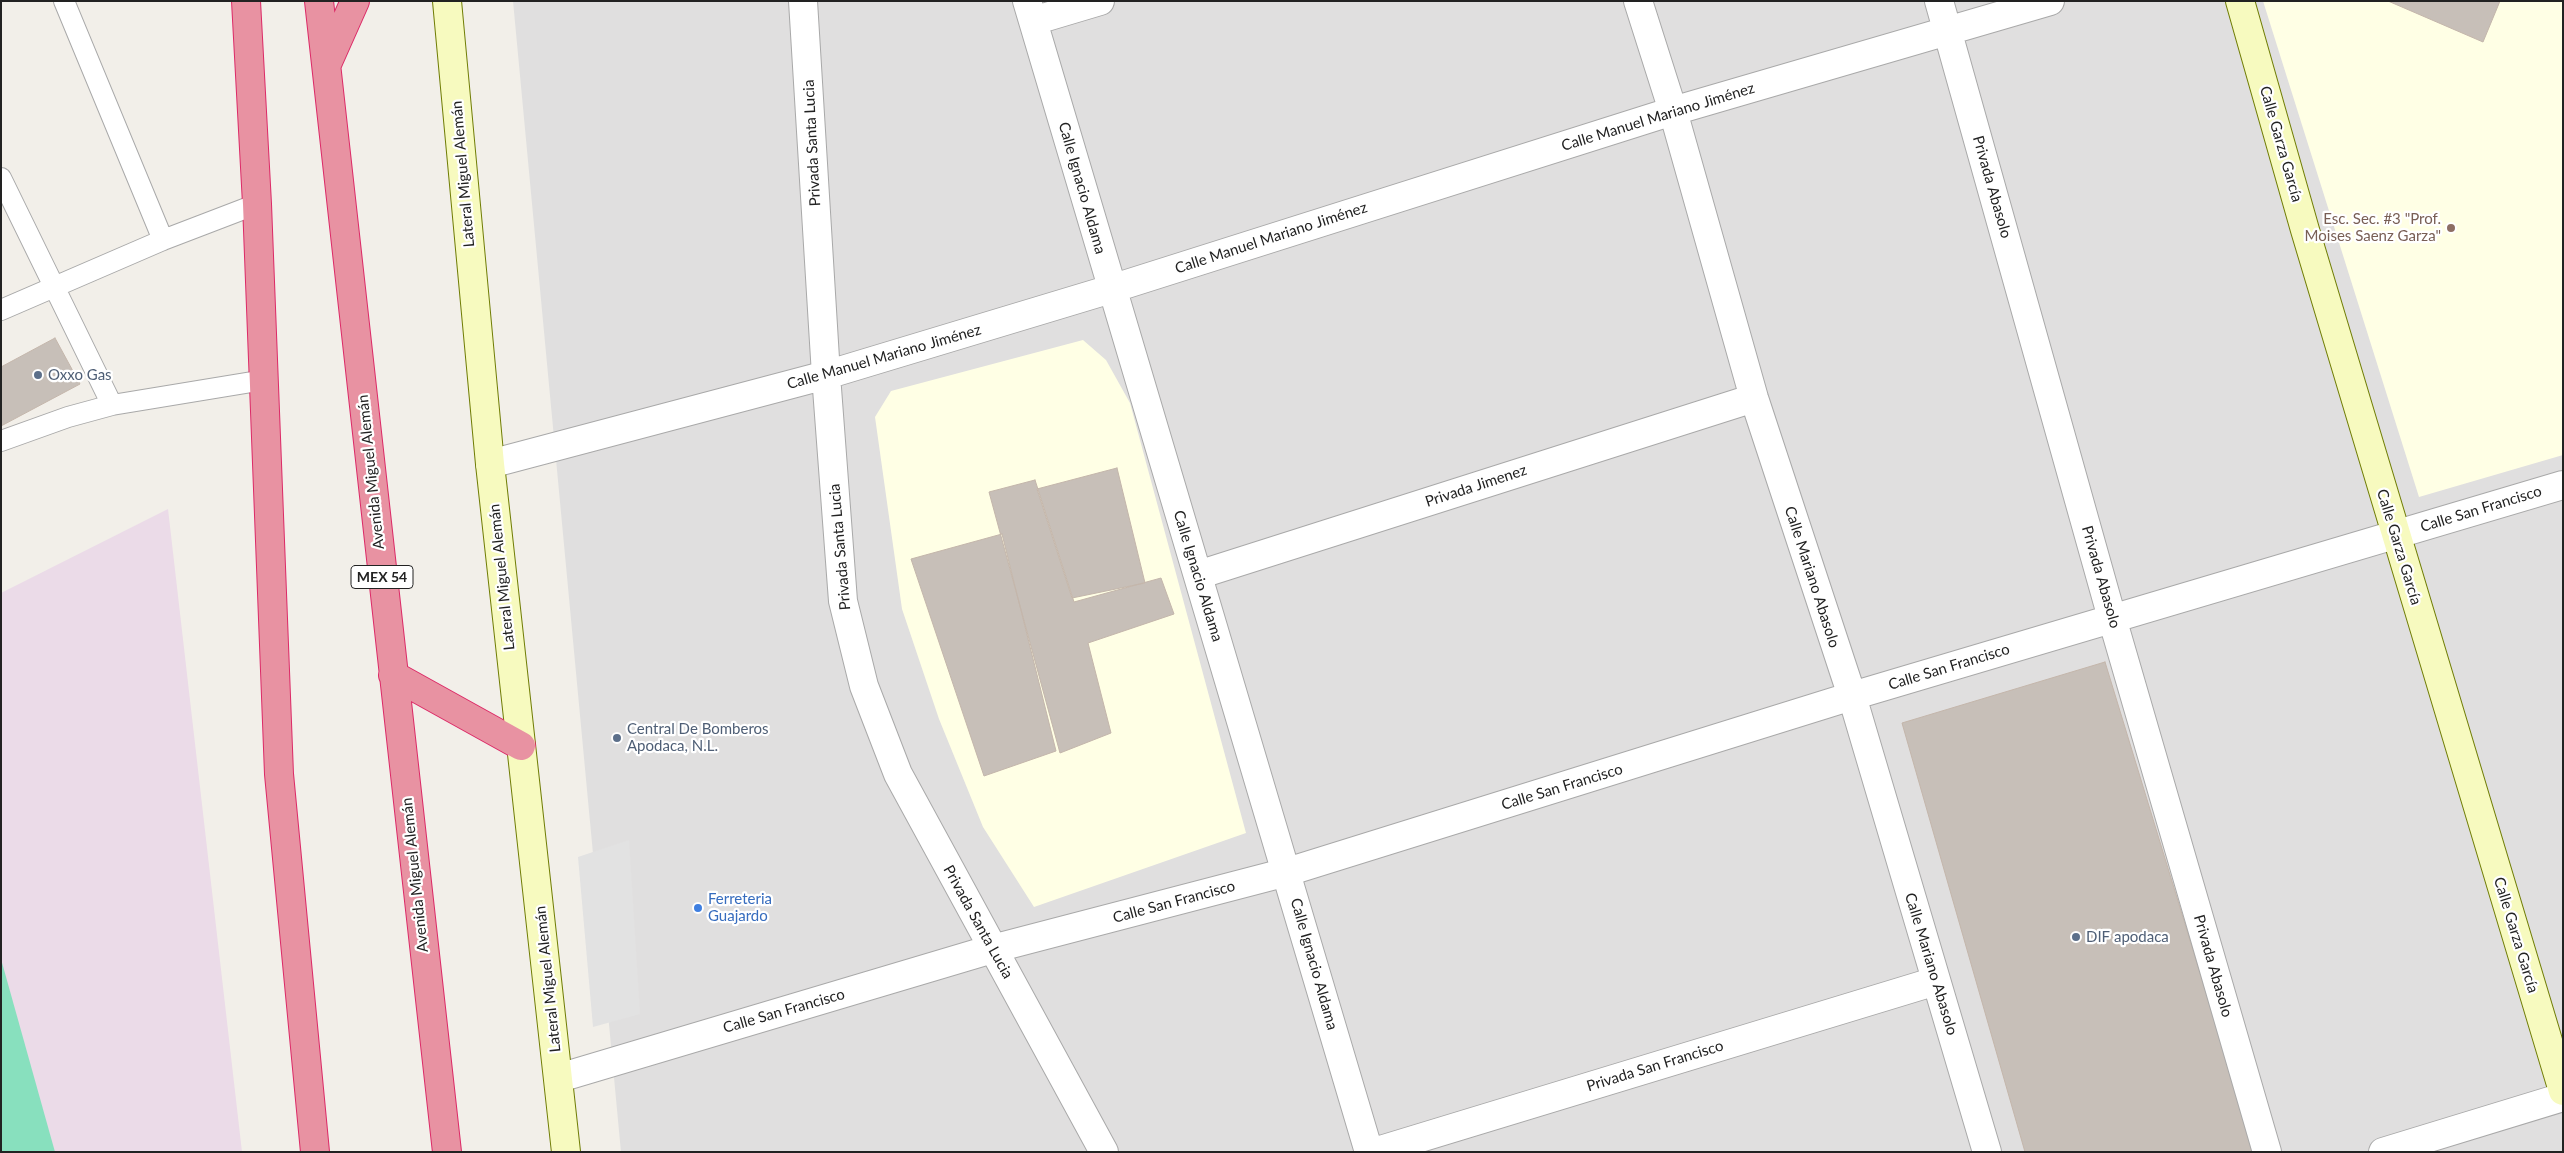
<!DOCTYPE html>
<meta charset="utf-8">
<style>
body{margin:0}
#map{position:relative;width:2564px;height:1153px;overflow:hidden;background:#f2efe9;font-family:Lato,sans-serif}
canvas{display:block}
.frame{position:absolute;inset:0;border:2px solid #222;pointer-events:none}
</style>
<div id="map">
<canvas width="2564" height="1153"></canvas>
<div class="frame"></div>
</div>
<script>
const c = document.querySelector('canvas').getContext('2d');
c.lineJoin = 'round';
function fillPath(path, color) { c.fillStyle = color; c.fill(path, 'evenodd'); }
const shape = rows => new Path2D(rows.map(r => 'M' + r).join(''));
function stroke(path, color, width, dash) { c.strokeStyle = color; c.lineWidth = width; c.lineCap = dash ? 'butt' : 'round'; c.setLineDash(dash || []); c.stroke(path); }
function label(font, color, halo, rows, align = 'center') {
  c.font = font + ' Lato,sans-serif'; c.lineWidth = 4.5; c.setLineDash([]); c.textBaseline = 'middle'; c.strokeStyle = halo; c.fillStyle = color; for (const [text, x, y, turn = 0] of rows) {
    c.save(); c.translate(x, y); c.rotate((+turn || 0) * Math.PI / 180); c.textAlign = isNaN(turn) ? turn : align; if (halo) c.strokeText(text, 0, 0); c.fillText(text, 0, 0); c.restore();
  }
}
const residential = shape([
 [513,1,2563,1,2563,1152,621,1152]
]);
const industrial = shape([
 [168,509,242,1152,1,1152,1,593]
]);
const education = shape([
 [2263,1,2563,1,2563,455,2419,497],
 [1083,340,1106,360,1130,403,1246,833,1034,907,983,827,939,719,902,609,875,417,891,391]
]);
const pitch = shape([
 [1,959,55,1152,1,1152]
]);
const parking = shape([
 [629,840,640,1014,593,1027,578,857]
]);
const building = shape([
 [2388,1,2500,1,2483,42,2388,1],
 [55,338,80,384,1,426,1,367,55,338],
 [1117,468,1145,583,1072,598,1037,489,1117,468],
 [1035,480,1074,602,1161,578,1174,614,1088,643,1111,733,1060,753,989,492,1035,480],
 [1002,534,1056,751,984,776,911,559,1002,534],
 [2105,662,2254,1150,2249,1152,2025,1152,1902,723,2105,662]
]);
const lane = shape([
 [64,1,163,240],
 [1,178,112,405,68,417,1,441],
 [1,310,163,240,257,204],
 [112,405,264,380]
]);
const street = shape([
 [803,1,826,375,843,601,864,686,898,774,1104,1152],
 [1027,1,1369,1152],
 [1638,1,1673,111,1754,398,1852,696,1987,1152],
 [1939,1,2112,618,2267,1152],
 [1033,21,1100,1],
 [490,464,826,375,1111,289,1673,111,2050,1],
 [1198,575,1754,398],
 [559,1078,992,949,1287,872,1852,696,2563,485],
 [1374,1152,1936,981],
 [2383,1152,2563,1097]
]);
const secondary = shape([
 [447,1,490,464,566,1152],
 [2240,1,2305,230,2563,1091]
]);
const highway = shape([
 [246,1,257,204,279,774,315,1152],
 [319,1,447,1152],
 [327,64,355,1],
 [393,675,521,746]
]);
const markers = [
 [2451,228,5,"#8d6e63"],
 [38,375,5,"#5c6f8a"],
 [617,738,5,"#5c6f8a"],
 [698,908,5,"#3f7fe0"],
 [2076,937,5,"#5c6f8a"]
];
const shields = [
 [382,577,62]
];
const shieldNames = [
 ["MEX 54",382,577]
];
const streetNames = [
 ["Calle Manuel Mariano Jiménez",1658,117,-17],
 ["Privada Santa Lucia",812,143,-93],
 ["Calle Garza García",2281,144,74],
 ["Lateral Miguel Alemán",463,174,-95],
 ["Privada Abasolo",1992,187,74],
 ["Calle Ignacio Aldama",1082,188,74],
 ["Calle Manuel Mariano Jiménez",1271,238,-18],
 ["Calle Manuel Mariano Jiménez",884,357,-16],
 ["Avenida Miguel Alemán",371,472,-96],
 ["Privada Jimenez",1476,486,-18],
 ["Calle San Francisco",2481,509,-17],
 ["Privada Santa Lucia",840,547,-95],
 ["Calle Garza García",2399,547,73],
 ["Calle Ignacio Aldama",1198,576,73],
 ["Lateral Miguel Alemán",502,577,-96],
 ["Calle Mariano Abasolo",1812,577,72],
 ["Privada Abasolo",2101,577,74],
 ["Calle San Francisco",1949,667,-17],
 ["Calle San Francisco",1562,787,-17],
 ["Avenida Miguel Alemán",415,875,-96],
 ["Calle San Francisco",1174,902,-15],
 ["Privada Santa Lucia",978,922,61],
 ["Calle Garza García",2516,935,73],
 ["Calle Ignacio Aldama",1314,964,74],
 ["Calle Mariano Abasolo",1931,964,73],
 ["Privada Abasolo",2213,966,74],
 ["Lateral Miguel Alemán",548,979,-96],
 ["Calle San Francisco",784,1011,-16],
 ["Privada San Francisco",1655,1066,-17]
];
const educationNames = [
 ["Esc. Sec. #3 \"Prof.",2441,219],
 ["Moises Saenz Garza\"",2441,236]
];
const serviceNames = [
 ["Oxxo Gas",48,375],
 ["Central De Bomberos",627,729],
 ["Apodaca, N.L.",627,746],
 ["DIF apodaca",2086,937]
];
const shopNames = [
 ["Ferreteria",708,899],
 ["Guajardo",708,916]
];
fillPath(residential, '#e0dfdf');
fillPath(industrial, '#ebdbe8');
fillPath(education, '#ffffe5');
fillPath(pitch, '#88e0be');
fillPath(parking, '#e2e2e2');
fillPath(building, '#c7bfb8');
stroke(building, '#c4b6ab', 1);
stroke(lane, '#a9a9a9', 22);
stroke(street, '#a9a9a9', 30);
stroke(secondary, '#707d05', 30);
stroke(highway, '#dc2a67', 30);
stroke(lane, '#fff', 20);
stroke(street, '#fff', 28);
stroke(secondary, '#f7fabf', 28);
stroke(highway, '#e892a2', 28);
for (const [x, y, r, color] of markers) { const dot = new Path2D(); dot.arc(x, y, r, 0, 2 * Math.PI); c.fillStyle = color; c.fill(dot); stroke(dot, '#fff', 2); }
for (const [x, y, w] of shields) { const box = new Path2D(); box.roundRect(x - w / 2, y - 11.5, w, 23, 4); c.fillStyle = '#fff'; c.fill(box); stroke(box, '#222', 1); }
label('bold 14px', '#222', null, shieldNames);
label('15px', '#222', '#fff', streetNames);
label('15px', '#785e54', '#fff', educationNames, 'right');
label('15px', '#4e5e75', '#fff', serviceNames, 'left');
label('15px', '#366cbe', '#fff', shopNames, 'left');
</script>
